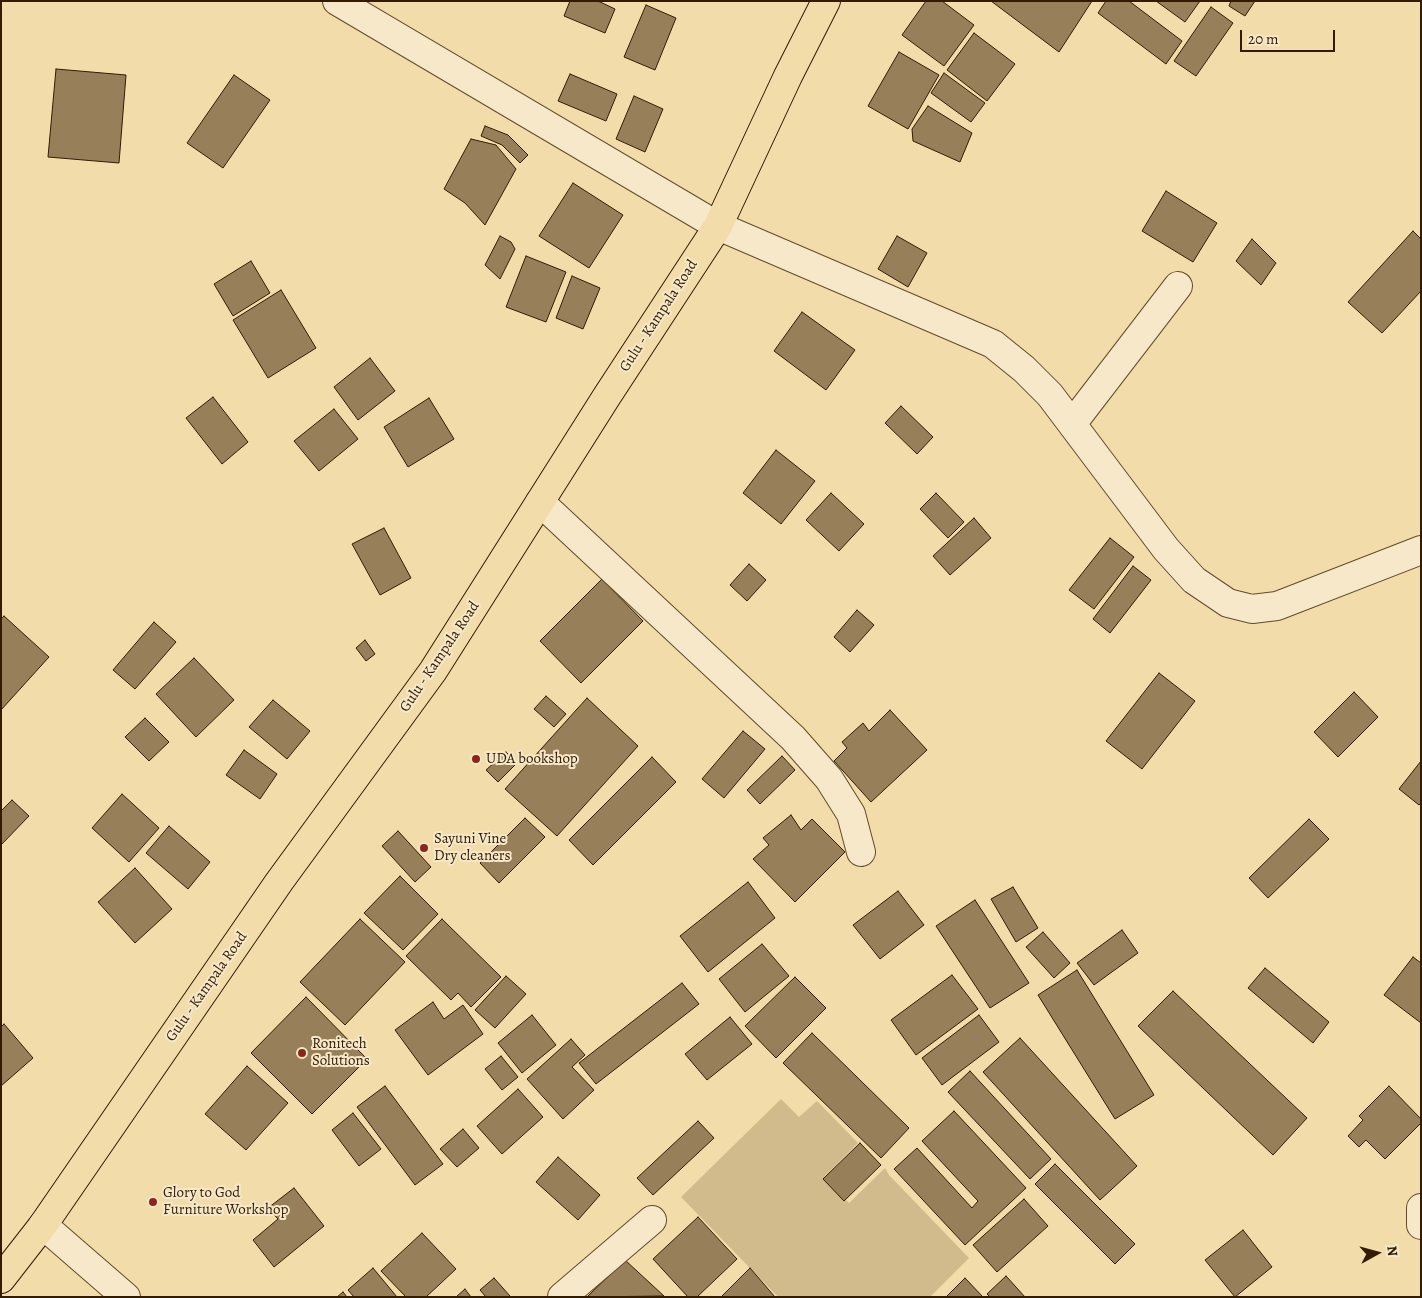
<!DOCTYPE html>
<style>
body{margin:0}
#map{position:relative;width:1422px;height:1298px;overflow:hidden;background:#f1dcaa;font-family:Alegreya,serif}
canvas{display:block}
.frame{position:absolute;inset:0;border:2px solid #331b02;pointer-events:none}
.north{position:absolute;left:1352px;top:1228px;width:50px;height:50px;-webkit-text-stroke:4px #f6e8c8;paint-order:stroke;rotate:83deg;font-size:14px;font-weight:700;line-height:20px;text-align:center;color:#331b02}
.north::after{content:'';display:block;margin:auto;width:18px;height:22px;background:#331b02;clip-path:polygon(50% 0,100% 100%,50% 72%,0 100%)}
.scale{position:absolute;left:1240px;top:30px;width:95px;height:22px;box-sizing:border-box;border:2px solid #331b02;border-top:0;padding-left:6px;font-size:15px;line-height:18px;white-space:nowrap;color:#331b02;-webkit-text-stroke:4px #f6e8c8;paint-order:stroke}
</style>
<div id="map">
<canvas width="1422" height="1298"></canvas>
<div class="frame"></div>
<div class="north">N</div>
<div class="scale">20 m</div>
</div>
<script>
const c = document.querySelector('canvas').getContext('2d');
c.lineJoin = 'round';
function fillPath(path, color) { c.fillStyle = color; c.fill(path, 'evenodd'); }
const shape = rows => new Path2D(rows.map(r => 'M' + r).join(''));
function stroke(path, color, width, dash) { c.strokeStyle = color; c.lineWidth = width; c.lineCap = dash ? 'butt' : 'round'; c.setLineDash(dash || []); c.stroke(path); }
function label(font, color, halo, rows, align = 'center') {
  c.font = font + ' Alegreya,serif'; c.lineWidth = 4; c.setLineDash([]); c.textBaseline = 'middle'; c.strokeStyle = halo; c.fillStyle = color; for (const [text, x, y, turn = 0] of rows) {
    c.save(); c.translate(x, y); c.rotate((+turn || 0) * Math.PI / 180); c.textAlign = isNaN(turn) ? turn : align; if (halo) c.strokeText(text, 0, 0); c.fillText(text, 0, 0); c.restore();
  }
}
const green = shape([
 [781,1099,799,1117,817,1101,858,1143,824,1177,849,1203,885,1168,889,1175,969,1258,930,1297,778,1297,681,1197]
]);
const building = shape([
 [570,1,598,1,615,9,605,33,564,16,570,1],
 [926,1,942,1,974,25,944,66,902,35,926,1],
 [991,1,1092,1,1059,52,991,1],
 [1106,1,1129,1,1182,41,1166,64,1098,13,1106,1],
 [1156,1,1200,1,1185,22,1156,1],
 [1231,1,1255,1,1245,16,1229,6,1231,1],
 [646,5,676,18,655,70,624,57,646,5],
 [1211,7,1233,23,1196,76,1174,61,1211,7],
 [974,33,1015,64,987,101,947,70,974,33],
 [899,52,939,75,908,129,868,106,899,52],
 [56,69,126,75,119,163,48,157,56,69],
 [944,73,985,103,971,122,931,93,944,73],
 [570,74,617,94,606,121,558,101,570,74],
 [234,75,270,100,223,168,187,143,234,75],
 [634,96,663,109,645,152,616,139,634,96],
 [928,106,972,133,960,162,913,141,912,129,928,106],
 [485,126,508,135,528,155,520,163,502,145,481,136,485,126],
 [471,139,496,145,516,169,485,225,465,203,444,189,471,139],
 [573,183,623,215,589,268,539,236,573,183],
 [1166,191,1217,223,1193,262,1142,231,1166,191],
 [1413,231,1421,239,1421,291,1382,333,1348,302,1413,231],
 [500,236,511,242,515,249,500,279,485,265,500,236],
 [897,236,927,253,908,287,878,269,897,236],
 [1252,239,1276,263,1261,285,1236,261,1252,239],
 [526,256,566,272,546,322,506,307,526,256],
 [251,261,270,293,233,316,214,284,251,261],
 [572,276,600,288,583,329,556,318,572,276],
 [281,290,316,348,268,378,233,320,281,290],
 [802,312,855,350,826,390,774,351,802,312],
 [370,358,395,391,358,420,334,387,370,358],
 [213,397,248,442,222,464,186,418,213,397],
 [429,398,454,439,408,467,384,427,429,398],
 [901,406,933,437,917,454,885,423,901,406],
 [334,409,358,439,319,471,294,441,334,409],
 [776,450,815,481,781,524,743,493,776,450],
 [831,493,864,524,839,551,806,520,831,493],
 [936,493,964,522,948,538,920,509,936,493],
 [974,518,991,538,950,575,933,556,974,518],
 [384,528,411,578,380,595,352,544,384,528],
 [1110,538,1134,557,1094,609,1069,590,1110,538],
 [749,564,766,580,747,601,730,585,749,564],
 [1133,566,1151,580,1110,633,1093,619,1133,566],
 [602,579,643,621,581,683,540,641,602,579],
 [857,610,874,625,850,652,834,637,857,610],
 [4,616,49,657,1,710,1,619,4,616],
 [154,622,176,642,135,689,113,670,154,622],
 [365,640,375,654,366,661,356,648,365,640],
 [194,658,234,700,196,737,156,694,194,658],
 [1159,673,1195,701,1142,769,1106,741,1159,673],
 [1354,692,1378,717,1338,757,1314,732,1354,692],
 [546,696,566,714,554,727,534,709,546,696],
 [587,698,638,746,557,836,505,789,587,698],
 [273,700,310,731,287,759,249,727,273,700],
 [890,710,927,750,871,802,834,761,847,748,842,742,863,723,869,731,890,710],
 [145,718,169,742,149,761,125,737,145,718],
 [743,731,765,749,724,798,702,779,743,731],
 [244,750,277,774,260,799,226,775,244,750],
 [506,752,517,763,498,782,486,770,506,752],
 [782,756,795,770,760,804,747,790,782,756],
 [652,757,676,782,593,865,569,840,652,757],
 [1421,761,1421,803,1419,805,1399,789,1421,761],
 [122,794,159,828,129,862,92,828,122,794],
 [12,800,29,816,1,845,1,811,12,800],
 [791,815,801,830,812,819,845,852,795,902,753,859,769,845,763,838,791,815],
 [525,818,545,837,499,883,480,863,525,818],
 [1309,819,1329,839,1268,898,1249,878,1309,819],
 [169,826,210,862,188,889,146,853,169,826],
 [398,831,431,867,415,882,382,846,398,831],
 [135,868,172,909,135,943,98,902,135,868],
 [400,876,438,914,403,950,364,913,400,876],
 [748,882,775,918,708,972,680,936,748,882],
 [1013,887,1038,928,1016,942,991,899,1013,887],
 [898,891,924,925,880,959,853,925,898,891],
 [975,900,1029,983,990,1008,936,926,975,900],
 [360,919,405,962,345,1025,300,982,360,919],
 [442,919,501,977,471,1007,458,993,451,1000,406,956,442,919],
 [1122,930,1138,953,1094,985,1077,963,1122,930],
 [1043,932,1070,963,1054,978,1026,947,1043,932],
 [762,944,789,976,745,1012,719,979,762,944],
 [1413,957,1421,963,1421,1023,1384,995,1413,957],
 [1265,968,1329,1022,1313,1043,1248,988,1265,968],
 [1077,970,1154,1095,1115,1119,1038,995,1077,970],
 [952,975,978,1009,916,1055,891,1020,952,975],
 [506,976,526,994,495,1028,475,1010,506,976],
 [795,977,826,1008,776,1058,745,1026,795,977],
 [682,983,699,1004,596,1084,579,1063,682,983],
 [1173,991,1307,1118,1273,1155,1138,1026,1173,991],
 [306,997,367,1059,312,1114,251,1053,306,997],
 [433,1002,444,1019,463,1005,483,1034,428,1075,395,1030,433,1002],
 [532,1015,556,1045,522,1073,498,1043,532,1015],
 [979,1015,999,1042,942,1085,922,1058,979,1015],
 [730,1017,752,1044,707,1080,685,1054,730,1017],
 [4,1024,33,1058,1,1086,1,1027,4,1024],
 [812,1033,909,1128,881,1158,783,1063,812,1033],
 [1020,1038,1137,1166,1100,1200,983,1072,1020,1038],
 [571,1039,585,1055,572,1067,594,1090,563,1119,527,1079,571,1039],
 [501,1056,518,1077,502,1090,485,1069,501,1056],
 [247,1066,288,1103,246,1150,205,1114,247,1066],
 [970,1071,1051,1159,1030,1179,948,1092,970,1071],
 [385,1086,443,1164,415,1185,357,1107,385,1086],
 [1389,1086,1421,1119,1421,1123,1385,1159,1366,1140,1359,1147,1348,1136,1363,1120,1359,1116,1389,1086],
 [518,1089,543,1117,502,1154,477,1126,518,1089],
 [954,1111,1026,1188,965,1245,894,1169,917,1148,972,1208,978,1201,922,1141,954,1111],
 [353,1113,381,1149,359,1166,332,1130,353,1113],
 [698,1121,714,1138,653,1195,637,1178,698,1121],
 [463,1129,479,1148,457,1167,440,1149,463,1129],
 [860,1143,881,1165,844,1201,823,1179,860,1143],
 [558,1157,600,1195,578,1220,536,1182,558,1157],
 [1055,1164,1135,1244,1115,1264,1035,1184,1055,1164],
 [294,1188,324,1226,274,1267,253,1240,278,1219,268,1208,294,1188],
 [1024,1199,1048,1226,997,1272,973,1245,1024,1199],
 [698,1217,737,1259,697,1297,688,1297,653,1259,698,1217],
 [1243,1230,1272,1267,1235,1297,1205,1260,1243,1230],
 [422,1233,456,1269,426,1297,406,1297,381,1271,422,1233],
 [625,1260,664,1296,587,1297,625,1260],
 [373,1268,397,1297,354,1297,348,1290,373,1268],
 [750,1268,775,1297,721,1297,750,1268],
 [1006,1276,1025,1297,990,1297,987,1294,1006,1276],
 [494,1278,510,1296,509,1297,486,1297,480,1290,494,1278],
 [965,1278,983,1297,946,1297,965,1278],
 [465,1289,471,1297,456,1297,465,1289],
 [343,1292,347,1297,337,1297,343,1292]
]);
const street = shape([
 [337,1,718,226,993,344,1024,369,1050,395,1166,549,1194,580,1228,603,1252,609,1277,606,1421,550],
 [1072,424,1178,286],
 [540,502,793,738,829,779,851,814,861,852],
 [1421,1208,1421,1225],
 [43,1225,126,1297],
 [562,1297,652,1220]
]);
const primary = shape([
 [1,1279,43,1225,279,882,433,671,607,396,718,226,788,76,826,1]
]);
const markers = [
 [476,759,5,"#8f2418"],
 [424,848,5,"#8f2418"],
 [302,1053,5,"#8f2418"],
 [153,1202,5,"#8f2418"]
];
const streetNames = [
 ["Gulu - Kampala Road",659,316,-57],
 ["Gulu - Kampala Road",440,657,-56],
 ["Gulu - Kampala Road",207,987,-55]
];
const poiNames = [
 ["UDA bookshop",486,759],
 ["Sayuni Vine",434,839],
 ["Dry cleaners",434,856],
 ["Ronitech",312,1044],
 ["Solutions",312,1061],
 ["Glory to God",163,1193],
 ["Furniture Workshop",163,1210]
];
fillPath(green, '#d1bb8d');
fillPath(building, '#967f59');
stroke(building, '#331b02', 1);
stroke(street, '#624b2c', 30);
stroke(primary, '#331b02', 30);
stroke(street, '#f6e8c8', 28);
stroke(primary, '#f1dcaa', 28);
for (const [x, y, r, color] of markers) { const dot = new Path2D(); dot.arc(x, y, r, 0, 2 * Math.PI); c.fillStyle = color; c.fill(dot); stroke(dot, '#f6e8c8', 2); }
label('15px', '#331b02', '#f6e8c8', streetNames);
label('15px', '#331b02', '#f6e8c8', poiNames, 'left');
</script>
